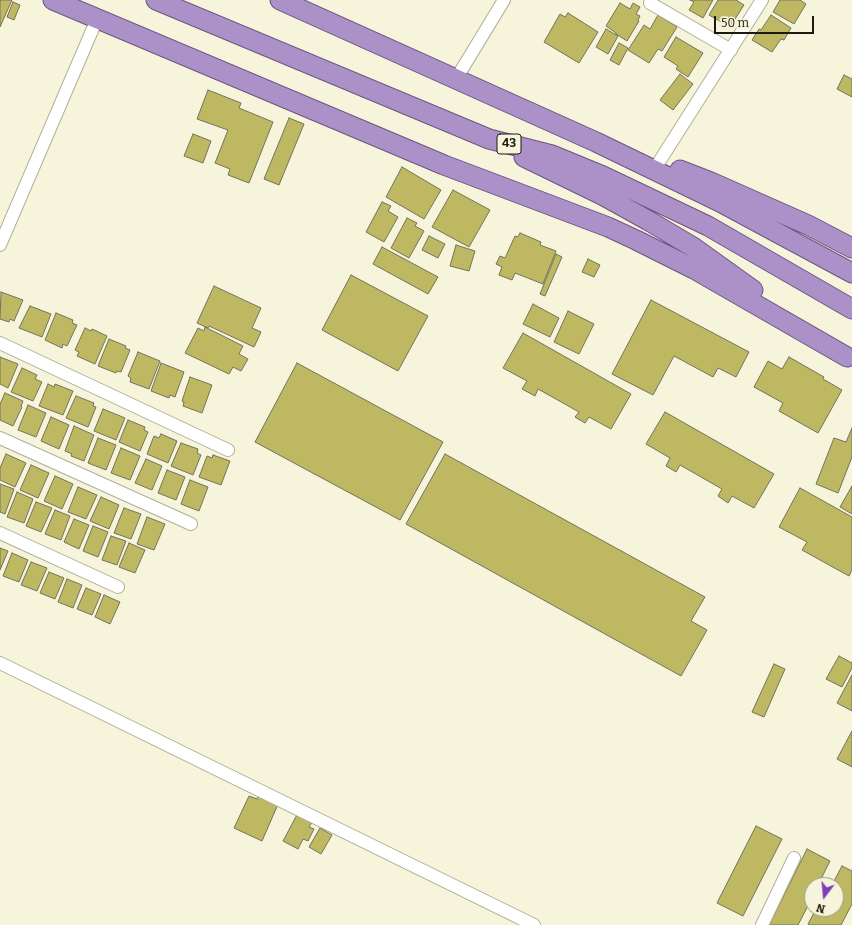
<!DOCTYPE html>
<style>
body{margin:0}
#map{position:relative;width:852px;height:925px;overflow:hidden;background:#f6f5dc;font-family:Bitter,serif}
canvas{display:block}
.north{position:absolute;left:804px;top:877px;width:40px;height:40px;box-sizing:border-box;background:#f6f5dc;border:1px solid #9e9d8b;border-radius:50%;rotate:196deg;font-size:11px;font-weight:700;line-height:16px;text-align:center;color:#1b1a11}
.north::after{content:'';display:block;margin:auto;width:14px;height:18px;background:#8040b5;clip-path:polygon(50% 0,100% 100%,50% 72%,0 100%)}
.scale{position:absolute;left:714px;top:16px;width:100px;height:18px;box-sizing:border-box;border:2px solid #1b1a11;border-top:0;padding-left:5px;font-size:12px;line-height:14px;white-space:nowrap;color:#1b1a11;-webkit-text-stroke:3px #f6f5dc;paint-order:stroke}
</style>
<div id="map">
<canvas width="852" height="925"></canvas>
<div class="north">N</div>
<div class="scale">50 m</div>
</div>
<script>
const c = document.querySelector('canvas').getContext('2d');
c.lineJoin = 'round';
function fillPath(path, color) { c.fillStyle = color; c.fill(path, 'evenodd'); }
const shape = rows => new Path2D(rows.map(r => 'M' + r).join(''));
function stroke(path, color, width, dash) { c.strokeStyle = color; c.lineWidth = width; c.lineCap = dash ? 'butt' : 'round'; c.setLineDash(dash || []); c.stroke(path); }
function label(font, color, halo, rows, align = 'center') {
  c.font = font + ' Bitter,serif'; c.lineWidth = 4; c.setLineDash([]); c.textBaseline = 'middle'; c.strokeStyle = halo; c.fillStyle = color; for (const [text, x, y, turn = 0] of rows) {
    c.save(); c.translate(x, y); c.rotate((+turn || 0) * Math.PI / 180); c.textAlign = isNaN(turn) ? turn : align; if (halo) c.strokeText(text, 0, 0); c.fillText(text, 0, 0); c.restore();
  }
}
const building = shape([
 [0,0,12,0,0,27,0,0],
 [690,0,713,0,703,18,689,10,694,2,690,0],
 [718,0,736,0,744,5,730,27,709,15,718,0],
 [780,0,800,0,806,4,794,24,773,12,780,0],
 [13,2,20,5,14,20,7,17,13,2],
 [620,3,630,9,633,3,640,7,636,14,640,16,638,20,639,21,627,41,616,34,616,33,606,26,620,3],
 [568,13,598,32,579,63,544,42,560,14,565,17,568,13],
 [658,15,677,27,662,51,658,49,649,63,628,50,644,25,650,29,658,15],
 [771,15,791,28,784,40,781,39,772,52,752,40,759,29,761,30,771,15],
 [606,29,618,36,608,54,596,47,606,29],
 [676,37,703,53,688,77,676,69,678,66,664,57,676,37],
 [619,43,628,48,619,65,610,60,619,43],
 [680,74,693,84,673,110,660,100,680,74],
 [844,75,852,79,852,97,837,89,844,75],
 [208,90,241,103,239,108,273,122,249,183,228,175,230,169,215,163,228,130,197,119,208,90],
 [289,118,304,124,279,185,264,179,289,118],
 [193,134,211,141,203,163,184,156,193,134],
 [402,167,441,190,424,219,386,197,402,167],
 [453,190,490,210,469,247,432,227,453,190],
 [382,202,391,206,388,211,398,217,384,242,366,232,382,202],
 [407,218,417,223,415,226,424,231,409,258,391,248,407,218],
 [520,233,541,242,540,245,556,251,543,284,515,273,512,280,499,275,502,267,496,264,500,256,505,258,515,236,518,237,520,233],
 [429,236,445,244,438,258,422,250,429,236],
 [456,245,475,251,469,271,450,266,456,245],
 [382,247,438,277,428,294,373,264,382,247],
 [556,254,562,257,545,296,540,294,556,254],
 [588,259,600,265,594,277,582,272,588,259],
 [351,275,428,316,398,371,322,330,351,275],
 [214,286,261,308,252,328,261,332,254,347,209,326,208,328,197,323,214,286],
 [1,292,23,300,14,321,10,319,9,322,0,319,1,292],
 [651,300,749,352,736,377,718,368,713,377,674,356,653,395,612,374,651,300],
 [533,304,559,318,550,337,523,324,533,304],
 [30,306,51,314,42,337,19,328,30,306],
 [568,311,594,324,579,354,554,342,568,311],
 [56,313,73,320,72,323,77,325,67,346,63,344,62,348,45,340,56,313],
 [205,327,243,346,239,354,248,359,241,371,233,367,229,374,185,353,198,328,204,331,205,327],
 [85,328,91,331,92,329,107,336,95,364,77,356,79,352,75,350,85,328],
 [523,333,631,394,611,429,589,417,585,423,575,417,579,412,538,389,535,396,522,389,527,381,503,368,523,333],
 [109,339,126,346,125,348,130,350,121,372,117,371,116,373,98,366,109,339],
 [138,352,160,361,149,389,130,382,131,378,128,376,138,352],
 [0,357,18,364,8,388,0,384,0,357],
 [789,357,824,377,823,379,842,390,818,433,779,411,783,403,754,387,768,361,782,369,789,357],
 [161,363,184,372,175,397,170,395,169,398,151,391,161,363],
 [297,363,443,442,400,520,255,442,297,363],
 [22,368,37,375,35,379,42,382,33,401,11,392,22,368],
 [190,377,212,385,202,413,183,406,184,402,182,401,190,377],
 [48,384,54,387,55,384,73,391,63,415,39,406,48,384],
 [5,393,23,401,21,406,22,407,13,426,0,420,0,404,5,393],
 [76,396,94,403,93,406,96,407,88,427,66,418,76,396],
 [28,405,46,413,36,437,18,430,28,405],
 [103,409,125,418,116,440,94,431,103,409],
 [665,412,774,474,754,508,732,496,728,503,718,496,722,489,680,465,676,472,666,466,670,458,646,444,665,412],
 [51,417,69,425,59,449,41,441,51,417],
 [128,420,145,427,144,430,148,432,140,451,119,442,128,420],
 [74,426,94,435,84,461,71,456,72,454,65,451,74,426],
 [852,428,852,457,838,493,816,484,834,438,846,442,852,428],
 [161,434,177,441,168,463,147,454,154,436,159,438,161,434],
 [98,438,116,445,106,470,88,463,98,438],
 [181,443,198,449,197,453,201,455,193,475,171,466,181,443],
 [121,448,140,456,130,480,111,473,121,448],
 [6,454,26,463,15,487,0,480,0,468,6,454],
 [445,454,705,597,691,621,707,630,681,676,406,524,445,454],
 [213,455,230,461,221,485,199,477,207,456,212,458,213,455],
 [146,459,162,466,152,490,135,483,146,459],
 [31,465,49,473,38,498,20,490,31,465],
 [167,470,185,477,176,500,158,493,167,470],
 [55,476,73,484,62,509,44,501,55,476],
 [190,480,208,487,199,511,181,504,190,480],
 [0,484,14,489,5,514,0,512,0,484],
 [852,486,852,514,840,507,852,486],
 [78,487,97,495,86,519,68,512,78,487],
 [800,488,852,517,852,570,849,576,802,550,807,542,779,527,800,488],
 [17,492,33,499,24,523,7,517,17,492],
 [101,497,119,505,109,529,90,521,101,497],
 [36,502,52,508,41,532,26,526,36,502],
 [124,508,141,514,131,539,114,533,124,508],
 [55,510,70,516,61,540,45,534,55,510],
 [147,517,165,524,154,550,137,544,147,517],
 [74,519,89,525,79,549,64,542,74,519],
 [93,526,108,532,98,557,83,551,93,526],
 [111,536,126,541,117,565,102,560,111,536],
 [129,543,145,550,135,573,119,567,129,543],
 [0,548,8,551,0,570,0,548],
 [12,553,28,560,19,582,3,576,12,553],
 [31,562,47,568,37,591,21,585,31,562],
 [49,572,64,578,55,599,40,593,49,572],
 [67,579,82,585,73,608,58,602,67,579],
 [86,588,101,594,92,615,77,609,86,588],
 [104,595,120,602,110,624,95,617,104,595],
 [839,656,852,663,852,668,842,687,826,679,839,656],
 [774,664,785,669,764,717,752,712,774,664],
 [852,675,852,711,837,703,852,675],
 [852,731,852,767,837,759,852,731],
 [260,794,279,802,262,841,234,828,249,796,257,799,260,794],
 [298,813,313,821,309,827,314,829,308,841,303,839,298,849,283,841,298,813],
 [756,826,782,839,743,916,717,903,756,826],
 [320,828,332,835,321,854,309,847,320,828],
 [807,849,830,861,818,885,812,885,812,898,798,925,769,925,807,849],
 [842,866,852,871,852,904,841,925,810,925,808,924,816,909,819,912,820,909,836,909,836,885,832,885,842,866]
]);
const minor = shape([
 [650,3,731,50],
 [456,79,504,0],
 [659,162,762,0],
 [0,245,97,19],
 [0,343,228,450],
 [0,438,191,524],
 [0,533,118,587],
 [0,663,534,925],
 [762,925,794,858]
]);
const trunk = shape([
 [53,0,444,165,608,227,636,240,694,269,847,357],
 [156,0,489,139,552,155,603,176,708,226,852,309],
 [280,0,596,142,720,202,852,273],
 [524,157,604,196,649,221,693,247,753,290],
 [680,170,711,182,808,225,852,248]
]);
const shields = [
 [509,144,24]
];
const shieldNames = [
 ["43",509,144]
];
fillPath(building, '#beb862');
stroke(building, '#73725c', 1);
stroke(minor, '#b1b098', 14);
stroke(trunk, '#6c5580', 21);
stroke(minor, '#fff', 12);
stroke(trunk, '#ac90c8', 19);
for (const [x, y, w] of shields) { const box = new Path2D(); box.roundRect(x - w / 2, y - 10, w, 20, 3); c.fillStyle = '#f6f5dc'; c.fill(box); stroke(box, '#1b1a11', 1); }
label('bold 12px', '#1b1a11', null, shieldNames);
</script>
